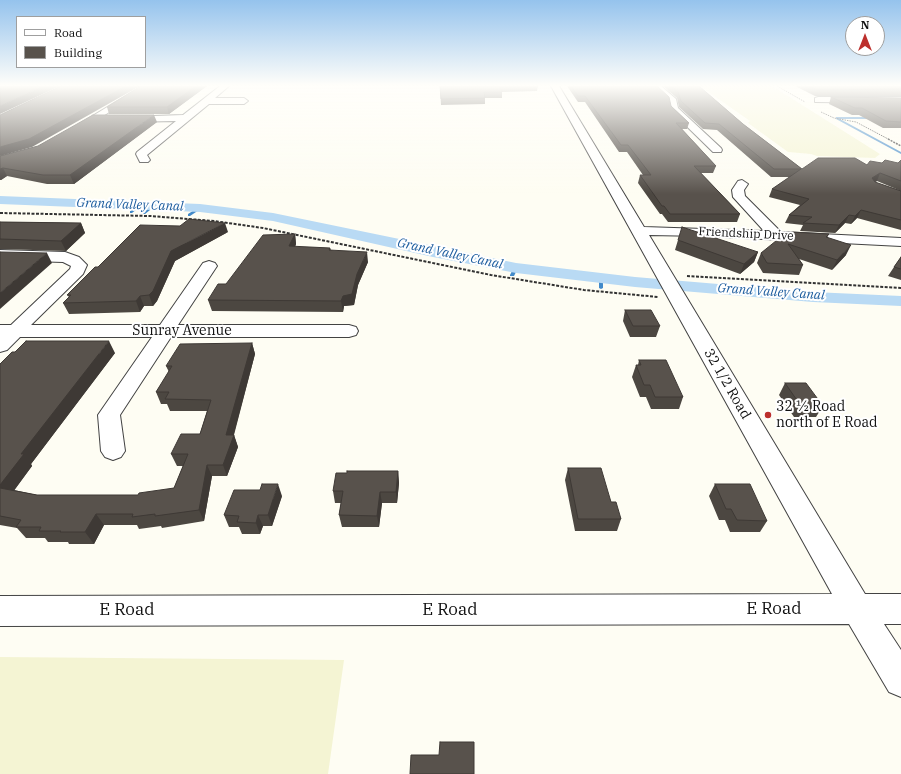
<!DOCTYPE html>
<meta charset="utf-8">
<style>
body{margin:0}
#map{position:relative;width:901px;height:774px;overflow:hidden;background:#fefdf3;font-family:"IBM Plex Serif",serif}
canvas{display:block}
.legend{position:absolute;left:16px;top:16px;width:130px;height:52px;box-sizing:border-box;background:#fff;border:1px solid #9f9f9f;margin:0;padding:5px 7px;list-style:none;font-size:12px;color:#101010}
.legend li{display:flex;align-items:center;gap:8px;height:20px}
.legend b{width:20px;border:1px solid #9f9f9f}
.north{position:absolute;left:845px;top:16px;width:40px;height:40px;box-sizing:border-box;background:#fff;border:1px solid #9f9f9f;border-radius:50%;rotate:0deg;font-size:11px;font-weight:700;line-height:16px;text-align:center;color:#101010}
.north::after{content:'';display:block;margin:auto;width:14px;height:18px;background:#bc2f2c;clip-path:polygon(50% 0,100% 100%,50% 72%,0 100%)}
</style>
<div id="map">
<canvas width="901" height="774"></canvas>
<ul class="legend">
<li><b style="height:5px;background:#fff"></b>Road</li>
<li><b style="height:11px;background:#58524c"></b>Building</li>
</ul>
<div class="north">N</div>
</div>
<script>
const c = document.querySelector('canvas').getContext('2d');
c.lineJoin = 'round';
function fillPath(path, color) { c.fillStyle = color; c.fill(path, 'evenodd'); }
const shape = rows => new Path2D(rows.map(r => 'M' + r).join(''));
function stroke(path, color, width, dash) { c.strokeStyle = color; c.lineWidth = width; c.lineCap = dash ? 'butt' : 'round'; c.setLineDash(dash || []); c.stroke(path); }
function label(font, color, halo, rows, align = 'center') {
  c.font = font + ' "IBM Plex Serif",serif'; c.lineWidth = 4; c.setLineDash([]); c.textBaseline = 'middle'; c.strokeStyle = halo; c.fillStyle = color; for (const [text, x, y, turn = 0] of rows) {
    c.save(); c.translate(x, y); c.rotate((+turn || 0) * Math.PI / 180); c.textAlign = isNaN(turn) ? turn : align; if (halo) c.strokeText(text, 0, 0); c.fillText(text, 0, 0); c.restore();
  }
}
const farmland = shape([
 [700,86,772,86,880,154,875,158,817,156,811,154,788,152,748,123,750,121],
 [0,657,344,660,328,774,0,774]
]);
const stream = shape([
 [836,117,872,117,871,119,840,119,901,152,901,154,836,119,836,117],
 [139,204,142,205,132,213,130,213,130,211,139,204],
 [152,205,155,206,145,214,143,214,143,212,152,205],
 [199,207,202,208,190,216,188,216,188,214,199,207],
 [514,267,518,267,518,268,514,276,510,276,510,275,514,267],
 [599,277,601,277,603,278,603,288,601,289,599,288,599,277]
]);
const canal = shape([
 [0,196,200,204,273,213,516,263,635,277,813,292,901,296,901,306,813,302,635,287,516,273,433,257,273,221,200,212,0,204,0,196]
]);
const pathFar2 = shape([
 [777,86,805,102],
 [821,112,834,118,856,122,890,140]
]);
const pathFar1 = shape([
 [888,139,901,146]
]);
const path = shape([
 [0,213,150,216,214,221,263,228,491,275,584,290,658,297],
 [687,276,901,288]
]);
const minor = shape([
 [142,86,151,86,79,131,73,131,71,129,142,86],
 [220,86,229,86,215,98,244,98,248,101,244,104,209,104,147,155,150,160,148,162,140,162,136,154,137,152,176,121,127,122,124,121,124,117,183,115,220,86],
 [551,86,559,86,644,227,764,231,733,197,732,190,738,181,742,180,748,184,744,190,745,196,781,232,901,238,901,246,704,236,649,235,865,594,901,594,901,624,884,624,901,650,901,697,889,692,849,624,0,626,0,596,832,594,551,86],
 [652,86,661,86,676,99,678,108,721,148,722,150,721,152,713,152,671,111,669,102,652,86],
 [818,97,901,97,901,103,815,102,815,98,818,97],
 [0,250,65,252,79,257,87,265,83,274,31,325,160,325,203,263,209,261,215,263,217,266,178,325,349,325,356,327,358,331,356,335,349,337,171,337,120,415,125,451,121,457,113,460,105,457,101,451,98,415,152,337,20,337,7,350,0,352,0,325,11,325,70,269,71,266,63,262,0,260,0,250]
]);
const wall = shape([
 [207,86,169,114,109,114,107,107],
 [440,86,538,86,537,91,502,92,502,98,485,98,485,104,441,105],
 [567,86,657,86,671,106,689,123,687,129,682,129,716,166,713,173,701,173,740,214,737,222,668,222,662,214,660,214,638,183,640,175,643,175,627,152,619,152,585,102,578,102],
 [663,86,699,86,743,124,802,169,867,165,882,163,898,163,901,160,901,191,877,181,875,182,901,191,901,230,857,218,851,224,845,223,835,233,800,231,803,225,785,223,789,215,800,205,769,197,772,189,790,177,771,177,717,130,703,129,679,107,677,98],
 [795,86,901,86,901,96,815,96],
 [831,97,901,98,901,128,883,128,859,115,852,115,829,104],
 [157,122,74,184,47,184,7,176,1,180,0,180,0,156],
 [0,222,81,223,85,233,66,251,0,249],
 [228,232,175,261,157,301,153,306,144,306,140,312,69,314,63,303,69,297,67,295,98,267],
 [295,234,296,244,295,247,330,248,331,250,368,262,358,285,354,305,344,306,343,312,212,311,208,300,226,284],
 [829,234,827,238,846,255,832,270,799,259,803,265,799,275,763,273,757,263,761,253,783,238],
 [678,240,758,252,754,262,740,274,675,250],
 [901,257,901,280,888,276,894,267],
 [625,310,660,326,656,337,630,337,623,321],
 [252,343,255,354,234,435,238,447,227,476,212,476,204,521,162,528,161,526,139,529,137,525,104,525,94,544,69,544,68,542,48,542,45,538,26,538,17,528,0,525,0,364,115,353,31,464,32,466,14,490,37,495,138,495,174,488,183,466,177,466,171,454,200,434,207,411,170,411,167,404,161,404,156,392,169,372,166,366],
 [639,360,683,397,679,409,651,409,646,397,640,397,632,377,636,365,638,365],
 [785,383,823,406,816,417,794,417,779,395],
 [568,468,611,502,621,519,617,531,575,531,565,480],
 [398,471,399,483,397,503,382,503,379,527,342,527,339,515,341,503,335,503,333,491,347,473],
 [715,484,767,521,760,532,730,532,725,520,719,520,709,496],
 [282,496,272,526,263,526,260,534,242,534,239,527,229,527,224,515]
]);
const shadedWall = shape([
 [44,86,60,86,0,114,0,106],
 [126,86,140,86,32,147,0,156,0,147],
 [196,86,207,86,169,114,167,107],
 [154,115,157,122,74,184,70,175],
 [3,168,7,176,1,180,0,180,0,169],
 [880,173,877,181,869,186,872,178],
 [861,210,857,218,851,224,855,216],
 [849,215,845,223,835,233,839,225],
 [81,223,85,233,66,251,61,241],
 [225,223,228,232,175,261,157,301,153,306,149,295,171,251],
 [295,234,296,244,291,256,289,246],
 [851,245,846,255,832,270,837,260],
 [367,252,368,262,358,285,354,305,344,306,343,312,341,301,343,296,357,274],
 [758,252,754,262,740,274,744,264],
 [47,253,52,263,0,309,0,293],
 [140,296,144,306,140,312,136,301],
 [109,341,115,353,31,464,32,466,8,499,0,490,0,485,21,454],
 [252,343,255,354,233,437,234,435,238,447,227,476,223,465,226,435],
 [207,465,212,476,204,521,199,510],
 [398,471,399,483,397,503,396,492],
 [278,484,282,496,272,526,268,515],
 [380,492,382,503,379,527,377,516],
 [96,514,104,525,94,544,85,532],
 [258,515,263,526,260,534,256,523]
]);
const building = shape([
 [0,86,44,86,0,106,0,86],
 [61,86,126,86,29,139,0,147,0,115,61,86],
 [141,86,196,86,167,107,107,107,141,86],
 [440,86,502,86,500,86,502,92,484,92,485,98,441,99,440,86],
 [571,86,657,86,669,97,671,106,689,123,676,123,716,166,694,166,740,214,670,214,664,206,662,206,640,175,651,175,628,145,621,145,585,96,578,96,571,86],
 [671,86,699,86,743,124,802,169,818,158,855,158,867,165,870,161,882,163,885,160,898,163,901,160,901,181,880,173,872,178,875,182,901,191,901,220,861,210,855,216,849,215,839,225,803,223,812,217,789,215,809,199,772,189,801,169,774,169,719,124,705,123,681,101,678,92,671,86],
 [809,86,901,86,901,89,817,90,809,86],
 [831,97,901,98,901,122,886,121,862,108,855,108,831,97],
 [93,115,154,115,70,175,43,175,3,168,0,169,0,156,38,146,93,115],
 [189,219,225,223,171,251,153,291,149,295,140,296,136,301,63,303,71,295,67,295,95,267,98,267,140,225,180,226,189,219],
 [0,222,81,223,61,241,0,239,0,222],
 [682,227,758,252,744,264,678,240,682,227],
 [790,232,829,234,826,237,851,245,837,260,788,244,803,265,767,263,761,253,782,236,783,238,790,232],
 [295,234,289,246,330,248,329,250,367,252,357,274,352,294,343,296,341,301,208,300,218,284,226,284,263,235,295,234],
 [0,252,47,253,0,293,0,252],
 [901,257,901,269,894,267,901,257],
 [625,310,651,310,660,326,633,326,625,310],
 [26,341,109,341,21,454,24,454,0,485,0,364,12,352,15,352,26,341],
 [252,343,226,435,234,435,223,465,207,465,199,510,155,516,155,514,132,517,133,514,96,514,85,532,60,532,61,531,39,531,41,527,16,527,21,520,0,516,0,488,37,495,138,495,139,493,174,488,188,454,171,454,181,434,200,434,211,400,165,399,169,392,156,392,172,366,166,366,180,344,252,343],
 [639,360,666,360,683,397,655,397,650,385,644,385,636,365,641,365,639,360],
 [785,383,806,383,823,406,801,406,785,383],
 [568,468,601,468,611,502,616,502,621,519,578,519,568,468],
 [347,471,398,471,396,492,380,492,377,516,339,515,343,491,333,491,336,473,347,473,347,471],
 [262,484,278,484,268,515,258,515,256,523,237,522,239,516,224,515,234,490,260,490,262,484],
 [715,484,750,484,767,521,737,520,731,509,726,509,715,484],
 [440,742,474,742,474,774,410,774,411,755,439,755,440,742]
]);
const markers = [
 [768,415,4,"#bc2f2c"]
];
const farStreetnames = [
 ["Friendship Drive",746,234,3]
];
const farWaternames = [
 ["Grand Valley Canal",130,205,2],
 ["Grand Valley Canal",450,254,12],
 ["Grand Valley Canal",771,292,4]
];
const streetNames = [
 ["Sunray Avenue",182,331],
 ["32 1/2 Road",727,384,60]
];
const poiNames = [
 ["32 ½ Road",776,407],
 ["north of E Road",776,423]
];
const nearStreetnames = [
 ["E Road",774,609],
 ["E Road",127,610],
 ["E Road",450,610]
];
fillPath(farmland, '#f4f4d3');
fillPath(stream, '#428ac9');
fillPath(canal, '#b9daf4');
stroke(minor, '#434343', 2);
stroke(pathFar2, '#323232', 1, [1.5, 1]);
stroke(pathFar1, '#323232', 1.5, [2, 1]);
stroke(path, '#323232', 2, [3, 1.5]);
fillPath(minor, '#fff');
fillPath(wall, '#4c4741');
fillPath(shadedWall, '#3e3935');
fillPath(building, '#58524c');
stroke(building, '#3e3935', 1);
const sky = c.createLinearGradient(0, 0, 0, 194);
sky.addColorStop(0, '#95c3ed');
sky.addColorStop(0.44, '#fffefa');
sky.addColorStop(1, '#fffefa00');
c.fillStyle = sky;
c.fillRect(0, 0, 901, 194);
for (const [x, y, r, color] of markers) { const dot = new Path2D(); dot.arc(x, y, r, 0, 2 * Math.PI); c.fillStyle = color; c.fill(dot); stroke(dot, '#fff', 1.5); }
label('12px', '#101010', '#fff', farStreetnames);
label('italic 13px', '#1c5c9e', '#fff', farWaternames);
label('14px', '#101010', '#fff', streetNames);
label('14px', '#101010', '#fff', poiNames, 'left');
label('17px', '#101010', '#fff', nearStreetnames);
</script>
